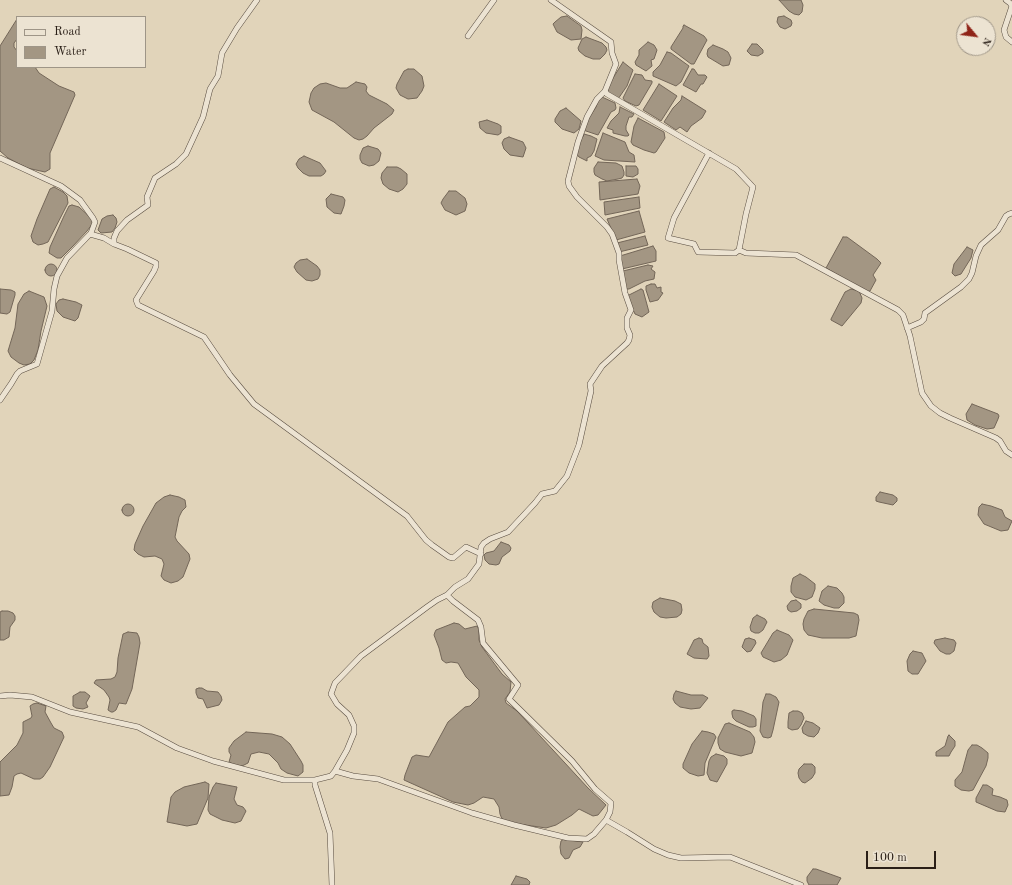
<!DOCTYPE html>
<style>
body{margin:0}
#map{position:relative;width:1012px;height:885px;overflow:hidden;background:#e1d4ba;font-family:"Old Standard TT",serif}
canvas{display:block}
.legend{position:absolute;left:16px;top:16px;width:130px;height:52px;box-sizing:border-box;background:#ece3d2;border:1px solid #9e9587;margin:0;padding:5px 7px;list-style:none;font-size:12px;color:#2a1f17}
.legend li{display:flex;align-items:center;gap:8px;height:20px}
.legend b{width:20px;border:1px solid #9e9587}
.north{position:absolute;left:956px;top:16px;width:40px;height:40px;box-sizing:border-box;background:#ece3d2;border:1px solid #9e9587;border-radius:50%;rotate:119deg;font-size:11px;font-weight:700;line-height:16px;text-align:center;color:#2a1f17}
.north::after{content:'';display:block;margin:auto;width:14px;height:18px;background:#8f2418;clip-path:polygon(50% 0,100% 100%,50% 72%,0 100%)}
.scale{position:absolute;left:866px;top:851px;width:70px;height:18px;box-sizing:border-box;border:2px solid #2a1f17;border-top:0;padding-left:5px;font-size:12px;line-height:14px;white-space:nowrap;color:#2a1f17;-webkit-text-stroke:3px #ece3d2;paint-order:stroke}
</style>
<div id="map">
<canvas width="1012" height="885"></canvas>
<ul class="legend">
<li><b style="height:5px;background:#ece3d2"></b>Road</li>
<li><b style="height:11px;background:#a39683"></b>Water</li>
</ul>
<div class="north">N</div>
<div class="scale">100 m</div>
</div>
<script>
const c = document.querySelector('canvas').getContext('2d');
c.lineJoin = 'round';
function fillPath(path, color) { c.fillStyle = color; c.fill(path, 'evenodd'); }
const shape = rows => new Path2D(rows.map(r => 'M' + r).join(''));
function stroke(path, color, width, dash) { c.strokeStyle = color; c.lineWidth = width; c.lineCap = dash ? 'butt' : 'round'; c.setLineDash(dash || []); c.stroke(path); }
const water = shape([
 [779,0,801,0,803,5,802,12,799,15,794,14,789,11,779,0],
 [567,16,581,26,582,30,581,39,571,40,557,32,553,24,555,22,561,17,567,16],
 [784,16,791,20,792,23,791,26,785,29,780,27,777,22,778,17,784,16],
 [17,19,17,39,14,43,14,47,17,51,17,67,35,67,39,73,59,86,74,92,75,95,50,153,50,169,45,172,27,168,8,158,0,151,0,46,17,19],
 [684,25,704,36,707,40,694,64,691,64,671,49,671,47,683,28,683,26,684,25],
 [586,37,602,43,606,47,607,50,605,54,600,59,593,59,585,56,579,51,578,48,582,39,586,37],
 [648,42,654,45,657,50,654,59,651,60,652,66,646,71,636,65,635,62,639,55,639,50,648,42],
 [752,44,757,44,763,50,763,53,758,56,751,55,747,51,752,44],
 [713,45,723,49,728,52,731,58,729,65,723,66,708,57,707,54,708,49,713,45],
 [667,52,671,53,689,66,681,82,676,86,653,76,653,72,660,65,667,52],
 [623,62,633,70,627,86,618,99,607,93,610,83,623,62],
 [408,69,414,69,422,76,424,86,422,91,417,98,408,99,400,95,396,88,397,84,404,71,408,69],
 [692,69,694,69,698,75,705,75,707,77,703,84,701,84,696,92,683,85,692,69],
 [635,74,642,75,645,80,652,81,652,83,639,105,636,106,625,101,623,98,635,74],
 [356,82,365,84,367,87,366,91,369,95,387,104,394,110,392,114,374,128,367,136,363,139,359,140,354,138,334,122,312,110,309,102,311,93,314,88,320,84,326,83,340,88,347,88,356,82],
 [659,84,677,96,661,121,643,110,659,84],
 [682,96,706,111,702,118,691,126,687,132,680,127,676,130,664,122,673,108,681,100,682,96],
 [602,97,615,103,616,108,615,110,611,112,598,135,583,130,589,118,596,107,599,98,602,97],
 [620,107,634,114,632,117,629,117,626,126,626,130,629,135,628,136,625,136,613,133,613,130,607,128,611,121,619,113,620,107],
 [566,108,581,121,579,129,574,133,562,129,555,122,555,119,560,111,566,108],
 [638,118,664,132,665,138,656,152,654,153,644,150,633,145,631,142,634,126,638,118],
 [487,120,498,124,501,126,501,133,498,135,486,133,480,128,479,122,487,120],
 [603,133,625,142,629,152,634,155,635,162,604,160,595,156,603,133],
 [584,134,591,136,597,139,594,151,591,156,587,158,587,161,579,157,576,153,581,138,583,137,584,134],
 [509,137,523,142,526,148,523,157,510,155,504,149,502,143,504,139,509,137],
 [368,146,378,149,381,153,379,161,374,165,369,166,362,163,360,159,360,155,363,148,368,146],
 [304,156,320,163,326,171,324,174,321,176,309,176,303,173,298,168,296,164,299,159,304,156],
 [598,162,616,163,622,166,624,172,624,175,622,178,618,179,607,181,602,179,595,175,594,172,594,168,598,162],
 [626,166,636,166,638,169,638,174,633,177,626,176,626,166],
 [387,167,397,167,401,169,407,174,407,184,403,189,398,192,389,189,383,184,381,178,382,173,387,167],
 [637,179,640,186,638,194,600,200,599,182,637,179],
 [54,187,63,192,67,196,68,203,48,242,43,244,38,245,33,242,31,236,37,219,50,189,54,187],
 [449,191,456,191,465,198,467,204,465,211,456,215,445,210,441,203,443,199,449,191],
 [331,194,343,197,345,200,344,206,341,214,334,213,327,207,326,199,331,194],
 [639,197,640,208,605,215,604,202,639,197],
 [72,205,79,207,92,219,93,223,87,231,73,246,61,258,57,258,49,253,50,247,64,216,69,206,72,205],
 [639,211,645,232,616,240,607,219,639,211],
 [113,215,116,218,117,222,115,228,112,232,101,233,98,230,102,219,107,216,113,215],
 [645,236,648,245,619,252,617,243,645,236],
 [843,237,847,237,877,259,881,263,873,275,876,280,870,291,867,292,826,268,843,237],
 [653,246,656,251,656,261,622,269,620,256,653,246],
 [967,247,973,250,971,258,961,274,955,276,952,273,954,264,967,247],
 [307,259,317,266,320,270,320,275,318,279,312,281,306,280,297,272,294,267,296,263,300,260,307,259],
 '45 270a6 6 0 1 1 12 0a6 6 0 1 1-12 0Z',
 [648,265,653,266,651,269,655,272,654,279,645,281,629,289,626,289,623,271,648,265],
 [651,284,655,284,657,288,661,287,661,292,663,293,658,300,650,302,646,290,646,286,651,284],
 [0,289,11,290,15,292,15,295,10,312,7,314,0,313,0,289],
 [641,289,643,290,649,312,642,317,635,314,627,296,641,289],
 [851,289,859,291,862,298,861,303,842,326,831,320,831,319,845,292,851,289],
 [29,291,44,297,47,306,41,331,38,350,34,360,30,364,24,365,19,363,11,357,8,351,15,328,18,304,24,294,29,291],
 [63,299,76,302,82,305,78,318,75,321,63,317,57,311,56,304,59,300,63,299],
 [972,404,998,414,999,416,998,419,994,428,987,429,975,425,967,420,966,414,972,404],
 [880,492,893,495,897,498,897,501,893,505,879,502,876,501,876,497,880,492],
 [170,495,179,497,185,500,186,507,182,511,179,517,175,537,177,541,189,554,190,559,183,577,178,581,171,583,164,580,161,576,164,564,162,559,155,556,144,557,138,554,134,550,135,544,143,526,156,503,164,497,170,495],
 '122 510a6 6 0 1 1 12 0a6 6 0 1 1-12 0Z',
 [982,504,991,506,1002,510,1005,517,1012,521,1008,530,1001,531,984,524,978,515,979,507,982,504],
 [501,542,509,545,511,548,510,551,502,557,499,564,496,565,489,564,485,560,484,555,486,553,494,551,501,542],
 [800,574,806,577,815,584,815,589,812,597,806,600,795,597,791,592,791,586,793,578,800,574],
 [828,586,837,588,842,593,844,597,844,603,839,608,834,608,824,605,819,601,822,591,828,586],
 [660,598,675,601,681,604,682,610,681,614,677,617,666,618,660,617,654,612,652,607,653,602,660,598],
 [796,600,801,604,801,608,797,611,791,612,788,610,787,606,791,601,796,600],
 [814,609,854,613,858,615,859,620,856,636,849,638,822,638,808,635,804,630,803,624,804,619,808,611,814,609],
 [2,611,8,611,13,613,15,616,15,620,10,627,9,637,4,640,0,640,0,612,2,611],
 [757,615,765,619,767,622,763,630,759,633,755,633,751,631,750,627,753,618,757,615],
 [454,623,459,624,465,629,477,626,479,630,479,640,482,647,502,674,511,682,510,692,505,699,506,703,517,711,588,788,606,805,598,815,593,816,579,809,572,815,556,825,546,828,512,823,502,819,500,814,499,807,494,799,483,797,474,803,468,805,453,802,404,780,405,775,412,757,416,755,429,757,448,722,465,707,470,706,479,697,479,690,466,677,458,663,451,662,446,663,442,660,439,648,434,635,435,632,436,630,454,623],
 [777,630,789,635,793,640,787,655,781,660,774,662,763,657,761,653,773,633,777,630],
 [128,632,137,633,139,637,140,643,132,689,126,704,119,703,116,710,113,712,111,712,108,710,110,700,109,697,104,690,94,683,96,680,111,679,115,677,117,672,118,658,123,634,128,632],
 [699,638,702,639,703,643,708,647,709,656,707,659,694,658,687,654,694,640,699,638],
 [749,638,755,640,756,643,751,651,747,652,742,647,745,639,749,638],
 [945,638,954,640,956,643,954,651,950,654,946,654,940,651,934,643,935,640,945,638],
 [913,651,922,653,926,661,918,674,912,674,908,671,907,661,910,654,913,651],
 [199,688,202,688,207,691,218,692,221,696,222,700,219,705,207,708,203,699,198,698,196,693,196,689,199,688],
 [676,691,691,695,703,695,708,698,700,708,691,709,680,707,675,703,673,699,674,694,676,691],
 [80,692,85,692,90,696,86,703,88,707,83,709,76,708,73,706,73,696,80,692],
 [766,694,770,694,776,697,779,702,773,730,771,737,768,738,763,737,760,731,763,702,766,694],
 [37,703,46,706,45,712,51,723,54,728,62,732,64,737,50,767,43,777,40,779,34,779,21,773,17,774,14,776,12,787,9,795,0,796,0,762,17,745,23,733,23,722,31,718,32,716,30,706,33,704,37,703],
 [734,710,742,711,754,716,756,719,756,726,753,727,749,727,736,721,733,718,732,714,732,711,734,710],
 [793,711,798,711,802,713,804,718,801,725,798,729,792,730,788,728,788,722,789,713,793,711],
 [806,721,813,723,820,728,818,733,814,737,808,736,803,733,802,728,806,721],
 [729,723,750,732,754,737,755,742,752,753,741,756,725,752,720,749,718,743,718,738,725,724,729,723],
 [702,731,708,732,714,734,716,737,705,763,704,775,698,776,689,773,683,768,683,764,692,744,702,731],
 [246,732,272,734,282,737,290,744,301,761,303,765,303,772,298,776,287,773,281,769,278,763,269,754,259,752,251,754,248,763,242,766,237,766,229,762,231,755,229,752,229,748,234,741,246,732],
 [949,735,955,741,955,746,951,752,949,756,936,756,936,752,945,746,948,736,949,735],
 [972,745,977,745,982,748,988,753,988,758,986,766,973,790,969,791,961,790,955,786,955,780,962,772,968,750,972,745],
 [716,754,724,756,727,759,727,764,717,782,710,780,707,773,709,761,711,757,716,754],
 [804,764,812,764,815,767,815,773,812,778,805,783,802,782,799,778,798,773,799,769,804,764],
 [205,782,209,784,208,798,197,824,187,826,167,822,171,797,175,792,184,787,205,782],
 [216,783,237,787,234,799,237,805,243,807,246,811,241,821,235,823,222,820,210,814,208,810,209,797,213,787,216,783],
 [983,785,987,785,993,789,992,795,1000,797,1007,800,1008,805,1005,812,997,811,976,802,976,798,983,785],
 [564,839,583,842,580,847,573,850,569,858,565,859,561,854,560,847,561,841,564,839],
 [813,869,816,869,841,878,837,885,809,885,807,881,807,877,813,869],
 [516,876,527,879,530,882,529,885,511,885,516,876]
]);
const minor = shape([
 [257,0,237,28,222,53,218,76,210,89,203,117,186,154,176,164,155,178,147,197,148,205,127,220,117,231,114,238,114,244,127,249,156,263,156,266,154,271,136,300,138,305,204,337,230,375,254,404,407,516,426,540,432,545,449,557,453,558,466,547,481,554],
 [551,0,611,42,612,53,616,64,605,91,607,94,736,169,753,187,746,214,739,250,746,253,796,255,898,310,903,315,910,336,922,393,931,406,940,413,950,418,996,438,1000,441,1006,451,1012,455],
 [1006,0,1010,3,1012,6,1004,30,1006,37,1012,42],
 [468,36,494,0],
 [709,153,674,218,668,238,694,244,698,252,735,253,739,250],
 [0,158,61,186,80,200,93,218,95,222,91,233],
 [907,328,921,322,924,319,925,313,961,287,969,279,972,273,976,256,981,245,998,230,1006,216,1009,214,1012,213],
 [0,400,11,384,17,374,20,371,37,364,52,311,54,289,57,276,67,258,90,234,104,238,114,244],
 [0,696,10,695,32,697,70,712,138,727,177,748,213,761,284,780,315,780],
 [335,771,353,776,378,779,472,813,514,825,568,838,587,839,594,834,606,820,610,812,611,803,595,789,572,761,509,699,518,685,483,643,481,627,478,620,453,601,447,595],
 [606,820,627,832,654,849,668,855,681,858,730,857,801,885],
 [332,885,330,833,315,785,315,780,331,776,335,771,347,750,354,733,354,726,349,715,337,704,331,694,335,683,361,656,427,607,437,600,447,595,455,587,468,579,479,564,481,547,484,543,490,539,508,532,535,503,542,494,555,491,567,476,579,445,591,391,590,384,602,366,627,343,629,340,630,335,627,328,627,318,631,310,625,293,619,260,619,253,612,234,607,227,577,197,569,186,568,181,578,142,587,117,597,99,605,91]
]);
fillPath(water, '#a39683');
stroke(water, '#736658', 1);
stroke(minor, '#584c40', 6);
stroke(minor, '#ece3d2', 5);
</script>
